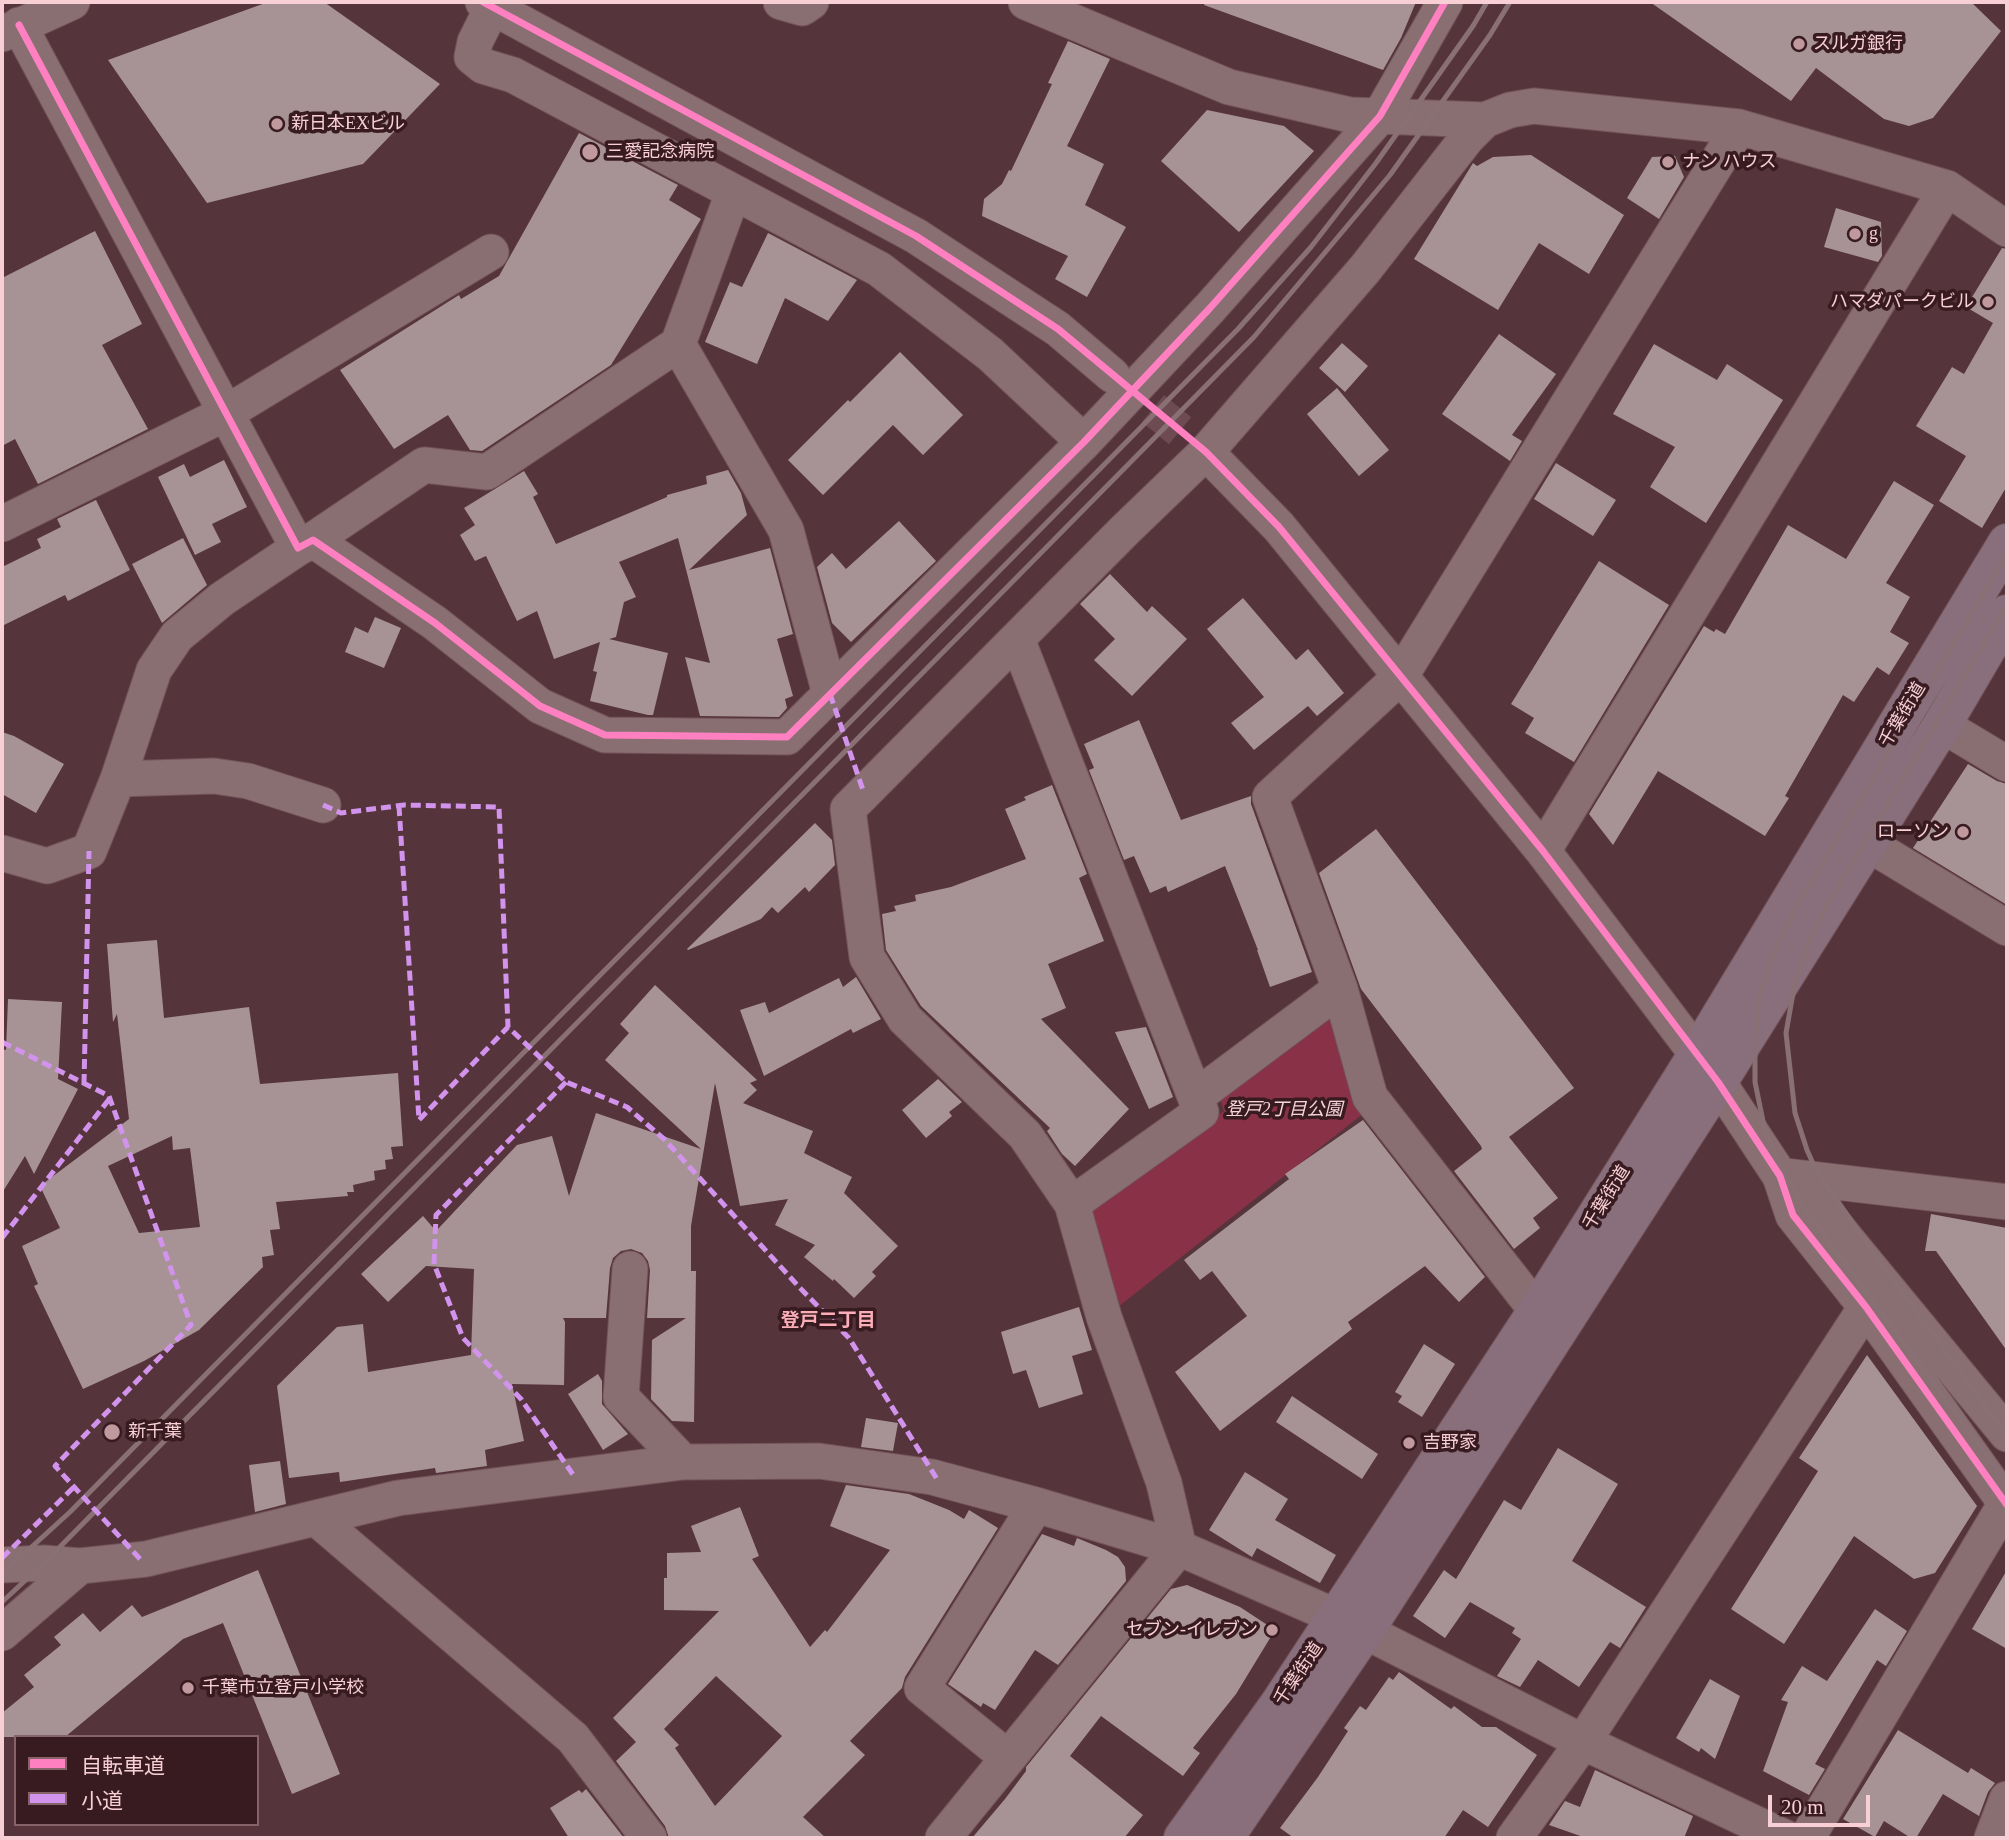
<!DOCTYPE html>
<meta charset="utf-8">
<style>
body{margin:0}
#map{position:relative;width:2009px;height:1840px;overflow:hidden;background:#56343b;font-family:"Times New Roman","Noto Sans JP",serif}
canvas{display:block}
.frame{position:absolute;inset:0;border:4px solid #f8cfd4;pointer-events:none}
.legend{position:absolute;left:14px;top:1735px;width:245px;height:91px;box-sizing:border-box;background:#381b20;border:2px solid #856368;margin:0;padding:9px 12px;list-style:none;font-size:21px;color:#f8cfd4}
.legend li{display:flex;align-items:center;gap:14px;height:35px}
.legend b{width:35px;border:2px solid #856368}
.scale{position:absolute;left:1768px;top:1795px;width:102px;height:32px;box-sizing:border-box;border:4px solid #f8cfd4;border-top:0;padding-left:9px;font-size:21px;line-height:24px;white-space:nowrap;color:#f8cfd4;-webkit-text-stroke:5px #381b20;paint-order:stroke}
</style>
<div id="map">
<canvas width="2009" height="1840"></canvas>
<div class="frame"></div>
<ul class="legend">
<li><b style="height:9px;background:#ff80c0"></b>自転車道</li>
<li><b style="height:9px;background:#d193ec"></b>小道</li>
</ul>
<div class="scale">20 m</div>
</div>
<script>
const c = document.querySelector('canvas').getContext('2d');
c.lineJoin = 'round';
function fillPath(path, color) { c.fillStyle = color; c.fill(path, 'evenodd'); }
const shape = rows => new Path2D(rows.map(r => 'M' + r).join(''));
function stroke(path, color, width, dash) { c.strokeStyle = color; c.lineWidth = width; c.lineCap = dash ? 'butt' : 'round'; c.setLineDash(dash || []); c.stroke(path); }
function label(font, color, halo, rows, align = 'center') {
  c.font = font + ' "Times New Roman","Noto Sans JP",serif'; c.lineWidth = 7; c.setLineDash([]); c.textBaseline = 'middle'; c.strokeStyle = halo; c.fillStyle = color; for (const [text, x, y, turn = 0] of rows) {
    c.save(); c.translate(x, y); c.rotate((+turn || 0) * Math.PI / 180); c.textAlign = isNaN(turn) ? turn : align; if (halo) c.strokeText(text, 0, 0); c.fillText(text, 0, 0); c.restore();
  }
}
const green = shape([
 [1334,1008,1364,1113,1113,1311,1085,1224,1093,1210,1224,1111,1218,1093]
]);
const building = shape([
 [268,2,324,2,440,84,363,164,207,203,108,60],
 [1205,2,1416,2,1401,38,1383,70,1204,5],
 [1650,2,1971,2,2001,31,1933,118,1909,126,1884,119,1816,68,1791,101],
 [1068,41,1110,59,1067,146,1104,164,1085,205,1126,227,1087,297,1055,279,1068,256,982,216,984,199,1002,184,1009,170,1011,171,1052,84,1048,83],
 [1207,110,1284,126,1314,151,1239,232,1161,161],
 [579,133,678,185,669,200,701,219,611,365,482,451,470,450,448,415,394,449,340,370,459,295,461,299,499,276],
 [1531,155,1624,215,1589,274,1539,243,1498,310,1414,259,1473,163,1477,166,1493,157],
 [1675,156,1684,177,1659,219,1627,198,1652,157],
 [1836,208,1881,222,1882,256,1878,262,1824,247],
 [95,231,142,324,102,345,148,429,38,484,15,439,2,446,2,278],
 [768,233,857,280,828,321,785,298,757,364,705,342,730,282,742,287],
 [2002,248,2007,249,2007,486,1982,528,1939,501,1966,456,1916,426,1952,367,1964,374,1993,323,1966,307],
 [1499,334,1556,374,1512,435,1522,441,1510,461,1442,414],
 [1342,343,1368,366,1345,392,1319,368],
 [1654,344,1717,380,1727,364,1783,400,1706,523,1650,487,1675,447,1613,414],
 [900,352,963,415,923,455,893,425,823,495,788,460,848,400,850,402],
 [1337,388,1389,450,1359,476,1307,414],
 [224,460,247,507,212,524,221,542,195,555,158,477,184,464,190,477],
 [1556,463,1616,500,1593,536,1534,499],
 [728,470,741,493,747,515,689,570,770,548,793,634,777,639,793,696,785,699,787,708,779,717,700,716,685,657,710,663,678,538,619,562,636,597,624,602,616,637,609,639,668,653,653,715,648,715,590,701,597,672,593,671,600,642,554,659,537,611,517,621,486,556,475,561,460,535,475,525,464,508,524,471,538,494,533,497,556,544,667,497,667,495,707,484,706,476],
 [1894,481,1934,505,1886,583,1910,597,1890,632,1909,643,1889,675,1877,667,1854,702,1843,695,1785,796,1789,798,1765,836,1658,771,1613,845,1589,814,1704,626,1714,632,1716,629,1725,634,1788,525,1846,559],
 [96,500,130,570,68,601,65,595,2,626,2,567,41,548,37,539,61,527,57,519],
 [899,521,936,561,851,642,832,623,817,567,832,553,846,569],
 [183,538,207,585,162,623,132,564],
 [1599,561,1669,605,1574,762,1525,733,1534,718,1511,704],
 [1110,574,1147,612,1152,606,1187,639,1132,696,1094,660,1115,639,1080,604],
 [1243,598,1296,660,1308,649,1344,693,1317,716,1308,706,1254,750,1231,723,1264,697,1207,629],
 [375,617,401,628,384,668,345,652,355,627,368,633],
 [1139,720,1181,820,1251,796,1251,804,1312,972,1270,987,1257,950,1258,950,1225,866,1168,892,1166,886,1150,893,1134,856,1124,860,1089,770,1094,768,1084,744],
 [2,732,14,736,64,764,36,813,2,794],
 [1968,764,1997,781,2007,784,2007,905,1913,848],
 [1052,785,1087,874,1079,878,1104,941,1048,964,1066,1008,1041,1019,1129,1109,1075,1166,1062,1154,1047,1131,1050,1128,921,1006,886,950,882,914,896,911,894,906,916,901,915,895,951,887,1026,859,1005,809,1026,800,1024,797],
 [815,823,832,840,835,865,809,892,805,887,778,913,772,907,761,919,688,950,687,949],
 [1376,829,1574,1088,1509,1137,1558,1198,1533,1218,1540,1228,1514,1249,1454,1171,1482,1149,1481,1146,1361,989,1319,873],
 [157,940,164,1018,249,1007,260,1084,398,1073,403,1146,391,1147,393,1159,385,1160,386,1169,374,1171,375,1180,353,1185,354,1192,347,1192,348,1196,276,1202,280,1229,270,1230,274,1255,262,1257,263,1267,199,1330,144,1361,83,1389,34,1286,38,1284,22,1246,60,1228,40,1186,129,1119,117,1014,113,1022,107,944],
 [172,1136,173,1150,190,1148,200,1227,139,1233,108,1166],
 [856,977,881,1019,853,1033,851,1029,764,1076,740,1010,765,1002,769,1013,839,978,843,987],
 [655,985,757,1080,750,1083,757,1090,743,1103,813,1131,804,1153,852,1177,844,1193,898,1246,872,1272,876,1276,854,1298,834,1279,833,1281,804,1257,815,1245,775,1225,788,1199,740,1206,715,1083,691,1226,691,1271,696,1271,694,1422,672,1421,651,1399,652,1340,686,1318,647,1318,650,1270,648,1261,642,1253,631,1249,621,1251,613,1258,610,1268,606,1318,563,1318,565,1322,564,1385,512,1384,524,1441,485,1450,487,1466,436,1473,435,1468,340,1482,339,1472,289,1478,277,1386,337,1327,363,1324,368,1372,471,1355,474,1269,426,1266,388,1302,361,1274,423,1216,436,1231,517,1145,552,1136,569,1196,596,1113,701,1149,605,1060,629,1033,620,1024],
 [8,999,62,1002,58,1079,78,1089,34,1174,25,1156,2,1193,2,1049,6,1050],
 [1146,1027,1173,1097,1149,1109,1115,1032],
 [938,1079,962,1102,949,1112,952,1116,926,1138,902,1110],
 [1363,1120,1485,1277,1459,1302,1425,1266,1348,1322,1352,1329,1220,1431,1175,1372,1247,1316,1212,1271,1200,1280,1184,1260,1289,1179,1285,1174],
 [1931,1214,2007,1228,2007,1351,1936,1251,1925,1251],
 [1079,1307,1092,1350,1072,1356,1083,1394,1039,1408,1026,1370,1013,1374,1001,1332],
 [1424,1344,1455,1364,1422,1417,1398,1402,1402,1396,1395,1392],
 [1867,1355,1977,1506,1935,1573,1914,1579,1854,1536,1784,1644,1731,1609,1818,1471,1799,1458],
 [598,1374,602,1381,602,1404,628,1434,603,1450,568,1394],
 [1292,1396,1378,1454,1362,1479,1276,1422],
 [866,1418,898,1423,893,1451,861,1447],
 [1558,1448,1618,1484,1572,1561,1646,1607,1620,1648,1610,1642,1579,1687,1538,1660,1520,1687,1497,1676,1521,1639,1512,1633,1515,1628,1470,1602,1445,1638,1413,1616,1444,1570,1456,1579,1504,1500,1521,1510],
 [280,1461,286,1504,255,1512,249,1465],
 [1245,1472,1288,1499,1275,1520,1336,1555,1320,1583,1257,1548,1252,1557,1209,1530],
 [846,1485,909,1494,949,1510,964,1519,969,1510,998,1528,905,1677,902,1688,850,1741,865,1755,803,1817,826,1838,669,1838,665,1826,616,1761,636,1742,613,1718,719,1611,664,1610,664,1578,667,1578,667,1553,701,1552,691,1526,740,1507,759,1556,752,1559,810,1647,825,1630,827,1632,890,1550,830,1526],
 [716,1676,782,1736,715,1806,675,1748,679,1745,664,1729],
 [1042,1534,1074,1546,1077,1538,1106,1550,1118,1557,1125,1567,1126,1581,1058,1665,1035,1650,995,1710,983,1703,981,1707,948,1684],
 [258,1570,340,1774,292,1794,223,1623,183,1639,65,1737,2,1737,2,1713,34,1687,24,1675,61,1645,54,1637,83,1613,100,1632,132,1605,142,1617],
 [2007,1570,2007,1649,1972,1629],
 [1187,1585,1240,1607,1275,1630,1236,1694,1193,1748,1200,1753,1183,1776,1101,1716,1070,1756,1143,1815,1124,1838,972,1838,1005,1799,1026,1771,1026,1767,1171,1589],
 [1875,1609,1907,1631,1886,1666,1877,1660,1815,1764,1825,1769,1809,1795,1763,1771,1788,1702,1781,1700,1802,1666,1827,1681],
 [1399,1672,1451,1709,1454,1706,1482,1727,1496,1727,1537,1755,1488,1827,1463,1810,1444,1838,1294,1838,1280,1828,1318,1777,1348,1731,1344,1728,1360,1706,1366,1710,1389,1677,1393,1680],
 [1710,1679,1740,1696,1715,1759,1701,1748,1699,1752,1676,1738],
 [1898,1730,1968,1773,1971,1768,1995,1783,1988,1792,1979,1816,1943,1794,1916,1838,1911,1838,1884,1821,1875,1837,1843,1819],
 [1595,1770,1693,1816,1684,1838,1586,1838,1549,1825,1565,1801,1580,1807],
 [586,1789,624,1838,569,1838,550,1808,579,1790,582,1793]
]);
const minorTunnel = shape([
 [1112,375,1206,452]
]);
const minor = shape([
 [483,2,916,236,1058,329,1112,375],
 [495,2,475,42,472,57,483,66,513,75,879,269,990,354,1084,442],
 [781,2,802,8,811,2],
 [1026,2,1229,87,1350,115,1485,120],
 [19,25,298,548,313,540,435,623,540,706,605,735,787,737,1084,442,1210,308,1380,116,1445,2],
 [2,34,72,2],
 [678,344,786,530,830,694],
 [1206,452,1279,527,1543,851,1718,1082,1780,1176,1793,1215,1866,1307,2007,1505],
 [2,524,226,413,491,252],
 [313,540,424,465,487,472,678,344,733,193],
 [1942,725,2007,764],
 [118,779,214,776,248,781,323,805],
 [1842,828,2007,928],
 [1543,851,1947,188],
 [2,853,47,866,89,851,118,779,154,670,177,636,222,599,298,548],
 [1197,1096,1340,989],
 [1780,1176,1811,1196,2007,1434],
 [1785,1176,2007,1202],
 [1072,1204,1025,1135,905,1019,867,957,848,809,1125,530,1206,452,1365,269,1467,138,1485,120,1510,110,1534,106,1739,127,1947,188,2007,229],
 [630,1269,621,1397,683,1462],
 [1537,1311,1370,1097,1340,989,1270,797,1400,677,1739,127],
 [316,1518,573,1738,649,1838],
 [2,1565,44,1563,80,1566,146,1559,398,1498,683,1462,819,1461,932,1477,1036,1505,1179,1548,1337,1617,1583,1742,1786,1838],
 [2,1633,80,1566],
 [1008,1758,922,1688,1036,1505],
 [943,1838,1179,1548,1164,1483,1104,1317,1072,1204,1201,1112,1017,639],
 [1514,1838,1583,1742,1866,1307],
 [1807,1838,2006,1503],
 [1992,1838,2007,1799]
]);
const highway = shape([
 [1183,1838,1280,1703,1537,1311,1697,1055,2007,543],
 [1224,1838,1364,1632,1718,1082,1942,725,2007,614]
]);
const rail = shape([
 [2007,554,1795,909,1772,957,1759,998,1755,1046,1755,1082,1764,1126,1780,1166,1806,1210,2007,1483],
 [2007,605,1829,902,1810,939,1795,982,1786,1033,1795,1113,1807,1150,1816,1170,1875,1255,2007,1436],
 [2,1574,70,1512,1238,329,1311,247,1376,163,1473,26,1487,2],
 [2,1602,44,1563,1254,337,1390,175,1490,35,1510,2]
]);
const quiet = shape([
 [830,694,864,793],
 [323,805,341,813,404,805,499,807,508,1027,566,1082,627,1107,664,1139,800,1288,849,1338,937,1479],
 [399,806,419,1120,508,1027],
 [2,1042,109,1096,191,1325,55,1466,140,1559],
 [566,1082,436,1215,434,1264,463,1338,521,1399,574,1476],
 [84,1084,89,851],
 [2,1238,110,1098],
 [2,1558,74,1487]
]);
const cycleway = shape([
 [483,2,916,236,1058,329,1206,452,1279,527,1543,851,1718,1082,1780,1176,1793,1215,1866,1307,2007,1505],
 [19,25,298,548,313,540,435,623,540,706,605,735,787,737,1084,442,1210,308,1380,116,1445,2]
]);
const markers = [
 [1799,44,7,"#bf999e"],
 [277,124,7,"#bf999e"],
 [590,152,9,"#bf999e"],
 [1668,162,7,"#bf999e"],
 [1855,234,7,"#bf999e"],
 [1988,302,7,"#bf999e"],
 [1963,832,7,"#bf999e"],
 [112,1432,9,"#bf999e"],
 [1409,1443,7,"#bf999e"],
 [1272,1630,7,"#bf999e"],
 [188,1688,7,"#bf999e"]
];
const poiNames = [
 ["スルガ銀行",1813,44],
 ["新日本EXビル",291,124],
 ["三愛記念病院",606,152],
 ["ナン ハウス",1682,162],
 ["g",1869,234],
 ["ハマダパークビル",1974,302,"right"],
 ["ローソン",1949,832,"right"],
 ["新千葉",128,1432],
 ["吉野家",1423,1443],
 ["セブン-イレブン",1258,1630,"right"],
 ["千葉市立登戸小学校",202,1688]
];
const streetNames = [
 ["千葉街道",1903,715,-59],
 ["千葉街道",1607,1198,-58],
 ["千葉街道",1299,1674,-56]
];
const parkNames = [
 ["登戸2丁目公園",1284,1110]
];
const neighbourhoodNames = [
 ["登戸二丁目",828,1321]
];
fillPath(green, '#893146');
fillPath(building, '#a79395');
stroke(minorTunnel, '#6e4b52', 35, [35, 18]);
stroke(minor, '#725359', 37);
stroke(highway, '#725359', 40);
stroke(minor, '#896e72', 35);
stroke(highway, '#896e7c', 38);
stroke(rail, '#897074', 5);
stroke(quiet, '#d193ec', 5, [10, 5]);
stroke(cycleway, '#ff80c0', 7);
for (const [x, y, r, color] of markers) { const dot = new Path2D(); dot.arc(x, y, r, 0, 2 * Math.PI); c.fillStyle = color; c.fill(dot); stroke(dot, '#381b20', 2.5); }
label('18px', '#f8cfd4', '#381b20', poiNames, 'left');
label('18px', '#f8cfd4', '#381b20', streetNames);
label('italic 18px', '#f4d6da', '#381b20', parkNames);
label('bold 19px', '#fbadb8', '#381b20', neighbourhoodNames);
</script>
